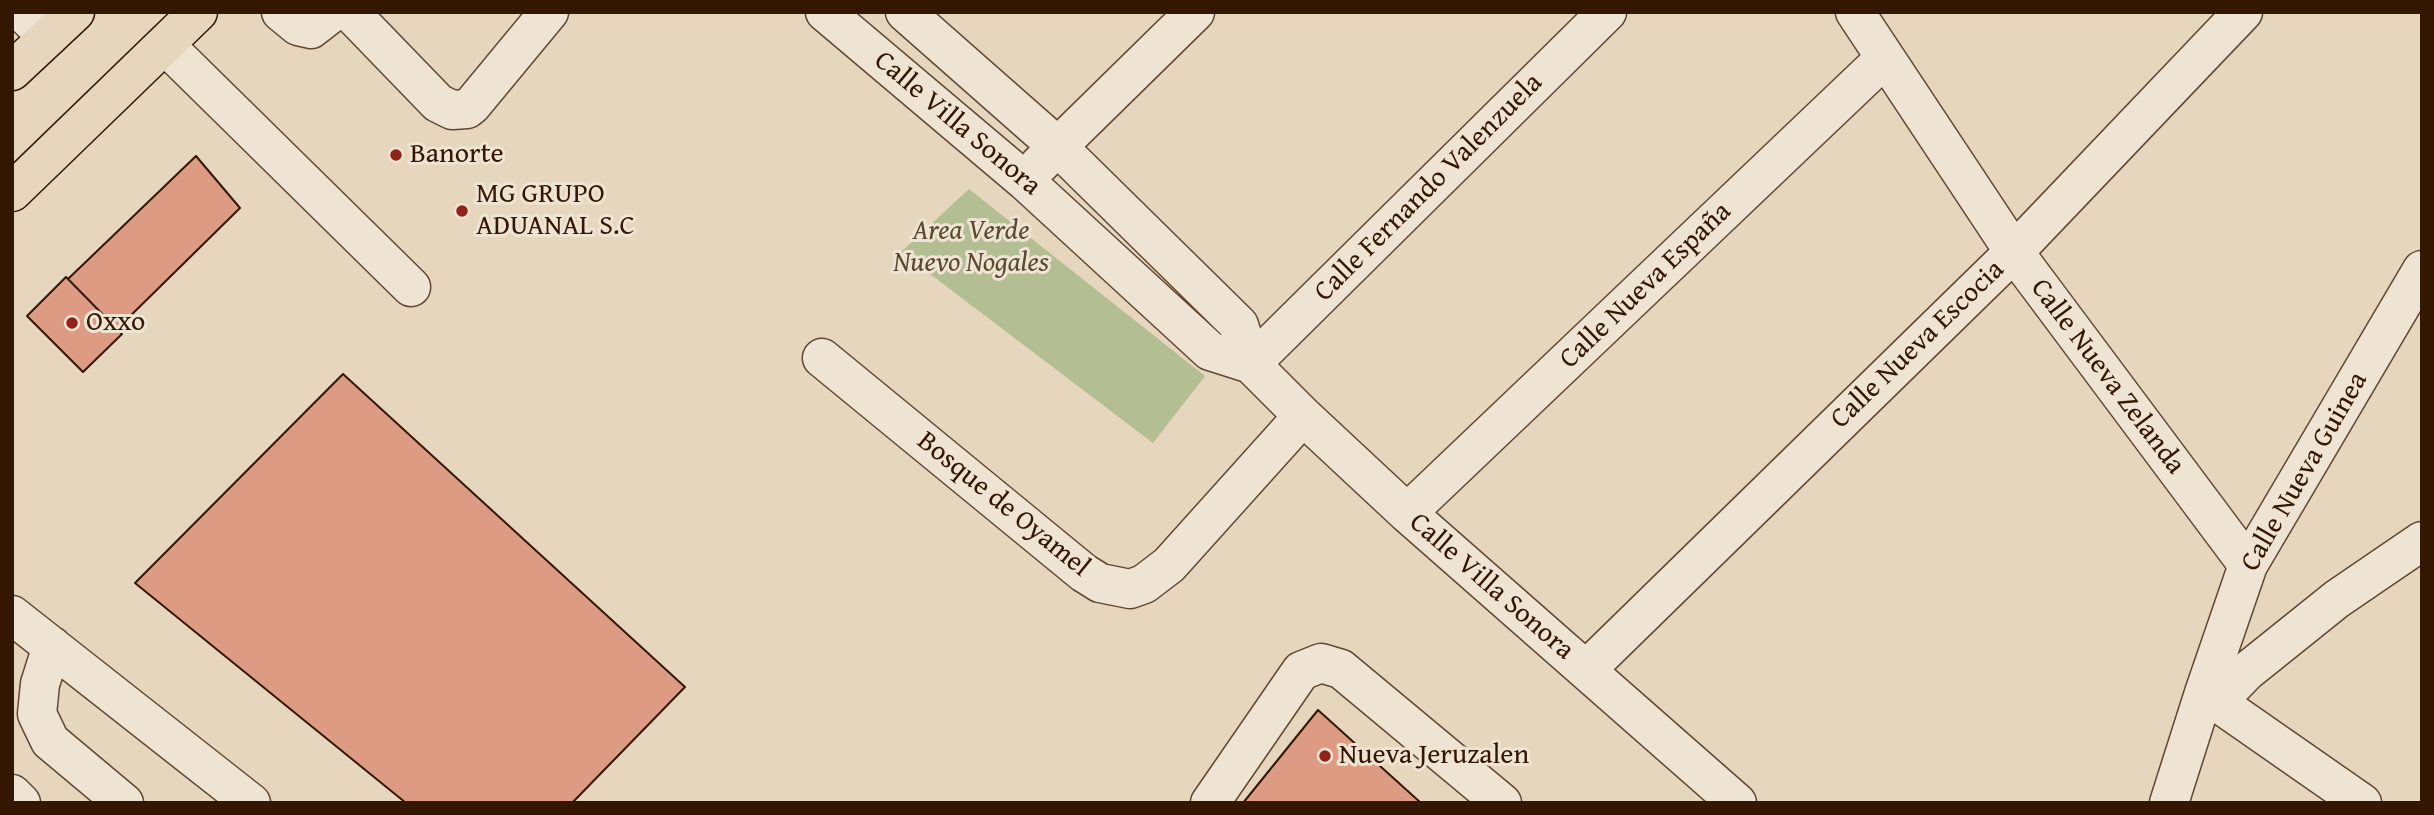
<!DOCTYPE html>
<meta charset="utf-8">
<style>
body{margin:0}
#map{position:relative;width:2434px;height:815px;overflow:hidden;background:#e6d6bd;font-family:"Gentium Book Plus",serif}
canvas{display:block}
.frame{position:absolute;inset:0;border:14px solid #341703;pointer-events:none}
</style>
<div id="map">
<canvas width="2434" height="815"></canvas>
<div class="frame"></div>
</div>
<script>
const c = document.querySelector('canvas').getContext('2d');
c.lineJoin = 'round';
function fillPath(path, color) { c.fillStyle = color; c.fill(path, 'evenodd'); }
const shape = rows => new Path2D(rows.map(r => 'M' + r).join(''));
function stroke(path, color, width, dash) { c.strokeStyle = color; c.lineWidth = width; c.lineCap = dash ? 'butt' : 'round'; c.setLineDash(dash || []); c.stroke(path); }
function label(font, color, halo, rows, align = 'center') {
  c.font = font + ' "Gentium Book Plus",serif'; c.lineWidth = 6; c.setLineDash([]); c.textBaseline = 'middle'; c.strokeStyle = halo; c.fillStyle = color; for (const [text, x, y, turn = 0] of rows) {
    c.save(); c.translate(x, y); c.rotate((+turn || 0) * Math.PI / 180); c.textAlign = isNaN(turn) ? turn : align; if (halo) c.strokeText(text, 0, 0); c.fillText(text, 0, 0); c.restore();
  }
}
const green = shape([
 [969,189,1205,376,1153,443,901,252]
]);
const building = shape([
 [196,156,240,208,117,329,68,279,196,156],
 [66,277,122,334,83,372,27,316,66,277],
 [343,374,685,687,572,803,406,803,135,583,343,374],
 [1318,710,1421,803,1243,803,1318,710]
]);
const minor = shape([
 [22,12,48,37],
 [281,12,298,26,311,29,333,12],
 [350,12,438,103,452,110,467,109,472,105,549,12],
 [825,12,1025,181,1210,351,1251,364],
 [905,12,1057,146,1239,325,1251,364,1303,416,1407,513,1737,803],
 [1855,12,2014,252,2248,565],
 [165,45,411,287],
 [1039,165,1195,12],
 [822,358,1084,573,1100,583,1130,589,1144,584,1169,565,1303,416],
 [1251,364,1607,12],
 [1407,513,1884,59],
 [12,615,251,803],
 [52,646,40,684,37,714,50,741,124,803],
 [1586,670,2014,252,2243,12],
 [2204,693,2362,803],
 [2218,701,2246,672,2337,599,2422,541],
 [12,794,21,803],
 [1210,803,1301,671,1321,663,1341,669,1502,803],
 [2169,803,2204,693,2248,565,2422,270]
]);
const highway = shape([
 [12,71,75,12],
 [12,192,198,12]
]);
const markers = [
 [396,155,7,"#8f2418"],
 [462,211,7,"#8f2418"],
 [72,323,7,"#8f2418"],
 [1325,756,7,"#8f2418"]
];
const streetNames = [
 ["Calle Villa Sonora",957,124,40],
 ["Calle Fernando Valenzuela",1429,188,-45],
 ["Calle Nueva España",1646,286,-44],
 ["Calle Nueva Escocia",1918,345,-44],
 ["Calle Nueva Zelanda",2107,377,53],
 ["Calle Nueva Guinea",2305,472,-60],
 ["Bosque de Oyamel",1003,505,39],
 ["Calle Villa Sonora",1491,587,41]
];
const poiNames = [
 ["Banorte",410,155],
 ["MG GRUPO",476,195],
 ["ADUANAL S.C",476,227],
 ["Oxxo",86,323],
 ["Nueva Jeruzalen",1339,756]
];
const parkNames = [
 ["Area Verde",971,232],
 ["Nuevo Nogales",971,264]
];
fillPath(green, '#b3be92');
fillPath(building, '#de9b84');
stroke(building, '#341703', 2);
stroke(minor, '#604732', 41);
stroke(highway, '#341703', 41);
stroke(minor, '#efe4d4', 38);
stroke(highway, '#e6d6bd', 38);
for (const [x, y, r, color] of markers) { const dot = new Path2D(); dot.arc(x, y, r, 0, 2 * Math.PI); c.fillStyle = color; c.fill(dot); stroke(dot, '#efe4d4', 2.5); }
label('28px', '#341703', '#efe4d4', streetNames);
label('28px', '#341703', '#efe4d4', poiNames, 'left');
label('italic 28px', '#5a492e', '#efe4d4', parkNames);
</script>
